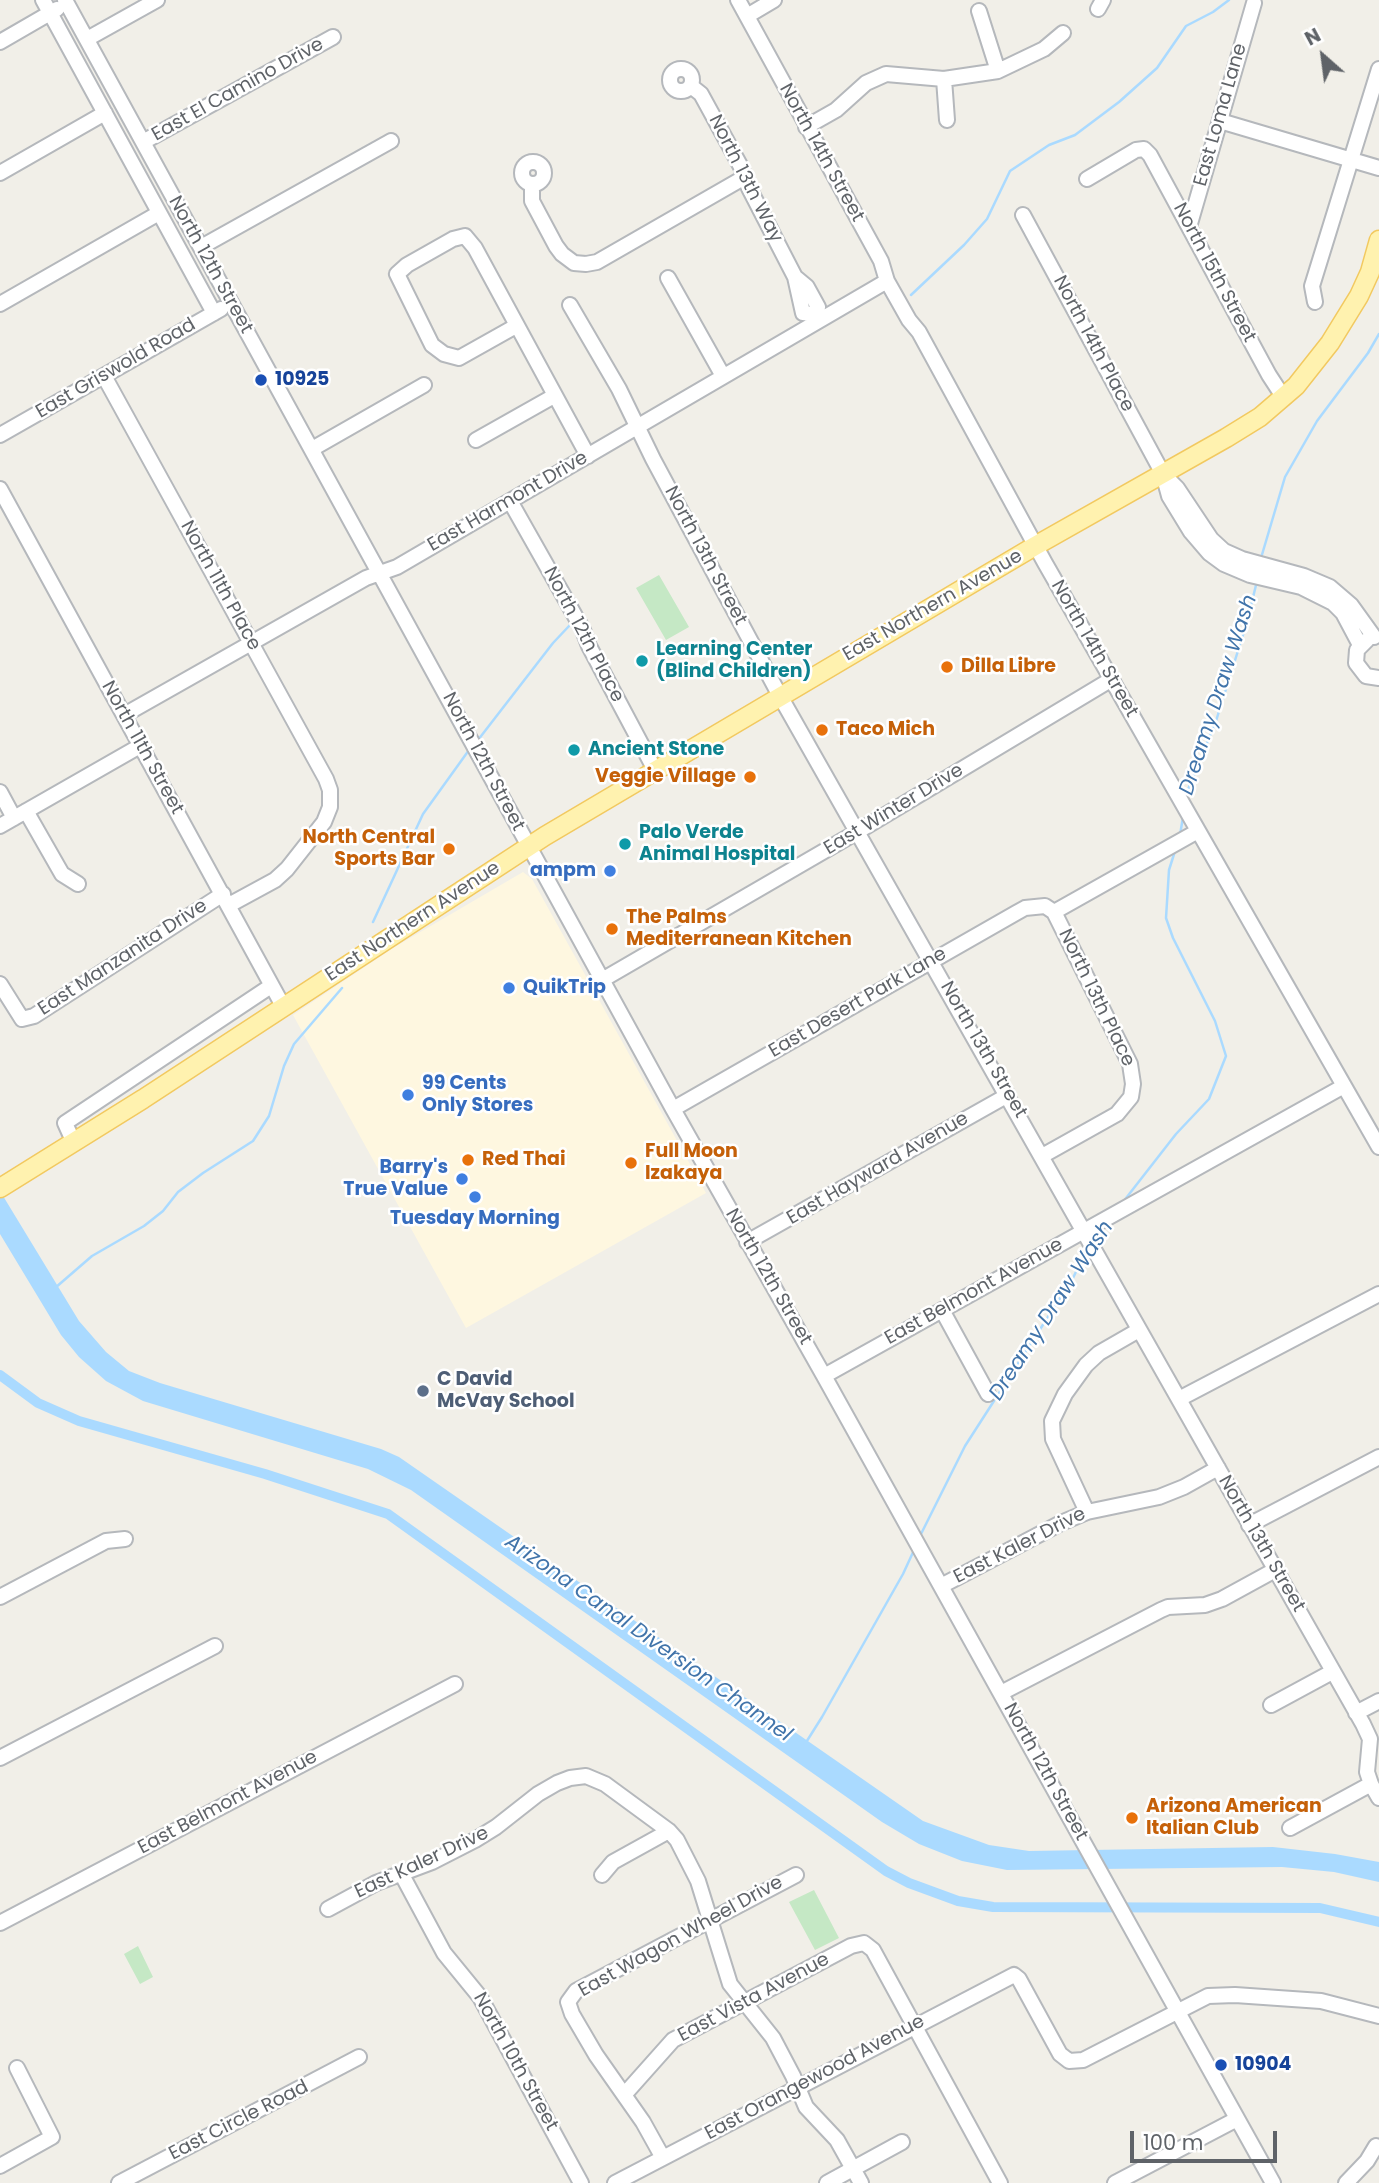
<!DOCTYPE html>
<style>
body{margin:0}
#map{position:relative;width:1379px;height:2183px;overflow:hidden;background:#f1efe8;font-family:Poppins,sans-serif}
canvas{display:block}
.north{position:absolute;left:1288px;top:21px;width:70px;height:70px;-webkit-text-stroke:5px #fff;paint-order:stroke;rotate:332deg;font-size:19px;font-weight:700;line-height:28px;text-align:center;color:#5f6368}
.north::after{content:'';display:block;margin:auto;width:24px;height:32px;background:#5f6368;clip-path:polygon(50% 0,100% 100%,50% 72%,0 100%)}
.scale{position:absolute;left:1130px;top:2131px;width:147px;height:32px;box-sizing:border-box;border:4px solid #5f6368;border-top:0;padding-left:9px;font-size:21px;line-height:24px;white-space:nowrap;color:#5f6368;-webkit-text-stroke:5px #fff;paint-order:stroke}
</style>
<div id="map">
<canvas width="1379" height="2183"></canvas>
<div class="north">N</div>
<div class="scale">100 m</div>
</div>
<script>
const c = document.querySelector('canvas').getContext('2d');
c.lineJoin = 'round';
function fillPath(path, color) { c.fillStyle = color; c.fill(path, 'evenodd'); }
const shape = rows => new Path2D(rows.map(r => 'M' + r).join(''));
function stroke(path, color, width, dash) { c.strokeStyle = color; c.lineWidth = width; c.lineCap = dash ? 'butt' : 'round'; c.setLineDash(dash || []); c.stroke(path); }
function label(font, color, halo, rows, align = 'center') {
  c.font = font + ' Poppins,sans-serif'; c.lineWidth = 5; c.setLineDash([]); c.textBaseline = 'middle'; c.strokeStyle = halo; c.fillStyle = color; for (const [text, x, y, turn = 0] of rows) {
    c.save(); c.translate(x, y); c.rotate((+turn || 0) * Math.PI / 180); c.textAlign = isNaN(turn) ? turn : align; if (halo) c.strokeText(text, 0, 0); c.fillText(text, 0, 0); c.restore();
  }
}
const commercial = shape([
 [523,872,532,879,706,1193,466,1328,293,1015,393,948]
]);
const green = shape([
 [659,575,689,627,666,640,636,588],
 [814,1890,839,1938,815,1950,789,1902],
 [138,1946,153,1977,140,1984,124,1954]
]);
const water = shape([
 [0,1191,79,1321,106,1352,129,1371,160,1383,381,1449,399,1457,923,1821,989,1845,1029,1851,1273,1847,1335,1854,1379,1862,1379,1882,1334,1872,1282,1867,1007,1870,962,1861,919,1844,882,1822,411,1490,368,1469,143,1401,106,1381,79,1357,61,1335,0,1234]
]);
const stream = shape([
 [911,295,964,245,987,219,1010,171,1049,145,1075,135,1119,102,1157,68,1186,26,1213,12,1229,0],
 [1261,558,1285,477,1317,421,1368,353,1379,334],
 [478,740,553,643,570,625],
 [1185,797,1216,721,1247,622,1257,581],
 [1180,835,1183,817],
 [373,922,423,814,469,750],
 [1123,1202,1176,1134,1209,1099,1226,1056,1215,1021,1173,938,1166,918,1169,870,1175,851],
 [1094,1241,1104,1226],
 [55,1288,92,1256,144,1226,163,1211,178,1192,203,1173,253,1141,269,1116,284,1066,294,1044,342,988],
 [920,1536,965,1446,1073,1278,1087,1249],
 [805,1744,822,1717,903,1574,915,1548]
]);
const canal = shape([
 [0,1375,38,1403,79,1421,265,1474,388,1514,886,1871,909,1883,958,1901,993,1907,1320,1908,1379,1922]
]);
const minor = shape([
 [43,0,214,313],
 [65,0,673,1109,824,1376,1273,2183],
 [738,0,881,261,887,281,909,320,919,332,1045,563,1379,1147],
 [1098,9,1103,0],
 [979,11,998,71],
 [747,16,774,0],
 [87,39,157,0],
 [0,42,57,9],
 '670 80a11 11 0 1 1 22 0a11 11 0 1 1-22 0Z',
 [944,79,947,120],
 [691,86,701,94,741,167,749,188,795,277,807,287,818,307,813,314],
 [1220,121,1379,168],
 [806,127,836,110,866,83,886,74,944,79,998,71,1044,49,1063,33],
 [143,142,333,37],
 '522 173a11 11 0 1 1 22 0a11 11 0 1 1-22 0Z',
 [0,173,105,113],
 [1087,179,1136,150,1144,149,1150,155,1269,375,1284,398],
 [532,185,532,201,556,246,562,254,574,263,586,264,597,262,745,177],
 [1023,215,1163,474,1169,496,1191,532,1209,553,1224,564,1250,575,1301,587,1333,603,1343,613,1360,645],
 [1189,227,1254,3],
 [201,247,391,141],
 [795,277,803,313,813,314],
 [668,278,723,376],
 [1315,302,1312,286,1379,69],
 [0,304,159,213],
 [570,305,619,389,653,459,780,696,1363,1724,1370,1739,1367,1772,1371,1784,1379,1798],
 [516,326,459,358,444,354,432,345,397,274,407,265,453,239,465,236,475,248,588,456],
 [104,376,326,779,330,790,330,807,324,822,287,869,275,880,229,905],
 [0,435,221,309],
 [476,440,554,396],
 [312,449,424,385],
 [1164,475,1177,488,1211,539,1224,551,1242,559,1304,576,1330,587,1351,605,1374,637],
 [0,489,283,1006],
 [510,501,583,630,589,646,655,770],
 [1367,640,1357,650,1356,663,1366,676,1379,678],
 [124,715,366,578,397,567,887,281],
 [0,792,14,818],
 [26,811,62,874,78,884],
 [0,826,140,746],
 [1054,912,1198,831],
 [602,980,857,832,1112,679],
 [0,984,22,1019,34,1016,223,894],
 [673,1109,1016,913,1025,908,1045,906,1054,912,1130,1064,1133,1084,1131,1097,1117,1114,1042,1156],
 [74,1143,65,1123,271,986],
 [747,1242,1008,1095],
 [942,1310,988,1394],
 [824,1376,1344,1086],
 [1179,1399,1379,1294],
 [1087,1512,1053,1439,1052,1421,1065,1394,1086,1365,1099,1353,1139,1330],
 [1249,1525,1379,1457],
 [941,1586,1061,1523,1087,1512,1159,1497,1184,1487,1218,1468],
 [0,1597,106,1541,125,1539],
 [1001,1693,1161,1610,1168,1607,1205,1605,1222,1599,1275,1570],
 [1271,1705,1332,1672],
 [1356,1713,1379,1701],
 [0,1758,215,1646],
 [1290,1828,1371,1784],
 [401,1873,444,1953,480,1997,581,2183],
 [602,1875,613,1862,669,1831],
 [328,1909,376,1883,432,1862,475,1840,496,1827,538,1794,557,1783,570,1778,586,1776,605,1784,669,1831,677,1840,698,1881,730,1984,773,2038,793,2076,806,2107,837,2140,861,2183],
 [0,1923,455,1684],
 [624,2095,673,2040,851,1946,864,1943,873,1950,1000,2183],
 [663,2158,643,2122,596,2055,572,2014,568,2002,576,1991,796,1875],
 [0,2166,52,2137,17,2068],
 [119,2183,359,2057],
 [615,2183,1014,1975,1019,1979,1060,2054,1069,2061,1083,2060,1208,1996,1235,1995,1321,2001,1379,2016],
 [827,2183,902,2142],
 [1115,2183,1237,2119],
 [1346,2183,1367,2161,1376,2146]
]);
const major = shape([
 [0,1188,143,1099,545,836,1035,546,1226,438,1260,417,1296,386,1330,343,1359,296,1370,272,1379,240]
]);
const markers = [
 [261,380,7,"#1a4fb4"],
 [642,661,7,"#0f9aa8"],
 [947,667,7,"#e8710a"],
 [822,730,7,"#e8710a"],
 [574,750,7,"#0f9aa8"],
 [750,777,7,"#e8710a"],
 [625,844,7,"#0f9aa8"],
 [449,849,7,"#e8710a"],
 [610,871,7,"#3f7fe0"],
 [612,929,7,"#e8710a"],
 [509,988,7,"#3f7fe0"],
 [408,1095,7,"#3f7fe0"],
 [468,1160,7,"#e8710a"],
 [631,1163,7,"#e8710a"],
 [462,1179,7,"#3f7fe0"],
 [475,1197,7,"#3f7fe0"],
 [423,1391,7,"#5c6f8a"],
 [1132,1818,7,"#e8710a"],
 [1221,2065,7,"#1a4fb4"]
];
const streetNames = [
 ["East El Camino Drive",238,90,-29],
 ["East Loma Lane",1221,115,-74],
 ["North 14th Street",821,153,61],
 ["North 13th Way",745,179,63],
 ["North 12th Street",210,265,61],
 ["North 15th Street",1214,273,62],
 ["North 14th Place",1093,344,62],
 ["East Griswold Road",116,369,-30],
 ["East Harmont Drive",508,502,-30],
 ["North 13th Street",705,556,62],
 ["North 11th Place",220,586,61],
 ["East Northern Avenue",933,606,-30],
 ["North 12th Place",583,635,62],
 ["North 14th Street",1094,649,60],
 ["North 11th Street",142,748,61],
 ["North 12th Street",483,762,62],
 ["East Winter Drive",894,810,-31],
 ["East Northern Avenue",413,922,-33],
 ["East Manzanita Drive",123,958,-33],
 ["North 13th Place",1096,998,64],
 ["East Desert Park Lane",858,1003,-30],
 ["North 13th Street",983,1050,60],
 ["East Hayward Avenue",878,1169,-30],
 ["North 12th Street",768,1277,60],
 ["East Belmont Avenue",974,1292,-29],
 ["North 13th Street",1261,1544,60],
 ["East Kaler Drive",1020,1546,-27],
 ["North 12th Street",1045,1772,61],
 ["East Belmont Avenue",228,1803,-28],
 ["East Kaler Drive",422,1863,-25],
 ["East Wagon Wheel Drive",681,1937,-29],
 ["East Vista Avenue",754,1998,-28],
 ["North 10th Street",515,2062,61],
 ["East Orangewood Avenue",815,2078,-28],
 ["East Circle Road",239,2121,-27]
];
const transitNames = [
 ["10925",275,380],
 ["10904",1235,2065]
];
const cultureNames = [
 ["Learning Center",656,650],
 ["(Blind Children)",656,672],
 ["Ancient Stone",588,750],
 ["Palo Verde",639,833],
 ["Animal Hospital",639,855]
];
const foodNames = [
 ["Dilla Libre",961,667],
 ["Taco Mich",836,730],
 ["Veggie Village",736,777,"right"],
 ["North Central",435,838,"right"],
 ["Sports Bar",435,860,"right"],
 ["The Palms",626,918],
 ["Mediterranean Kitchen",626,940],
 ["Full Moon",645,1152],
 ["Izakaya",645,1174],
 ["Red Thai",482,1160],
 ["Arizona American",1146,1807],
 ["Italian Club",1146,1829]
];
const shopNames = [
 ["ampm",596,871],
 ["QuikTrip",523,988,"left"],
 ["99 Cents",422,1084,"left"],
 ["Only Stores",422,1106,"left"],
 ["Barry's",448,1168],
 ["True Value",448,1190],
 ["Tuesday Morning",475,1219,"center"]
];
const serviceNames = [
 ["C David",437,1380],
 ["McVay School",437,1402]
];
const waterNames = [
 ["Dreamy Draw Wash",1219,695,-72],
 ["Dreamy Draw Wash",1052,1311,-57],
 ["Arizona Canal Diversion Channel",648,1639,35]
];
fillPath(commercial, '#fef7e0');
fillPath(green, '#c5e8c5');
fillPath(water, '#aadaff');
stroke(stream, '#aadaff', 2.5);
stroke(canal, '#aadaff', 10);
stroke(minor, '#b5b8bc', 18);
stroke(major, '#f2c960', 21);
stroke(minor, '#fff', 14);
stroke(major, '#fff2af', 18);
for (const [x, y, r, color] of markers) { const dot = new Path2D(); dot.arc(x, y, r, 0, 2 * Math.PI); c.fillStyle = color; c.fill(dot); stroke(dot, '#fff', 2.5); }
label('19px', '#5f6368', '#fff', streetNames);
label('bold 19px', '#164399', '#fff', transitNames, 'left');
label('bold 19px', '#0d838f', '#fff', cultureNames, 'left');
label('bold 19px', '#c56008', '#fff', foodNames, 'left');
label('bold 19px', '#366cbe', '#fff', shopNames, 'right');
label('bold 19px', '#4e5e75', '#fff', serviceNames, 'left');
label('italic 21px', '#4174aa', '#fff', waterNames);
</script>
